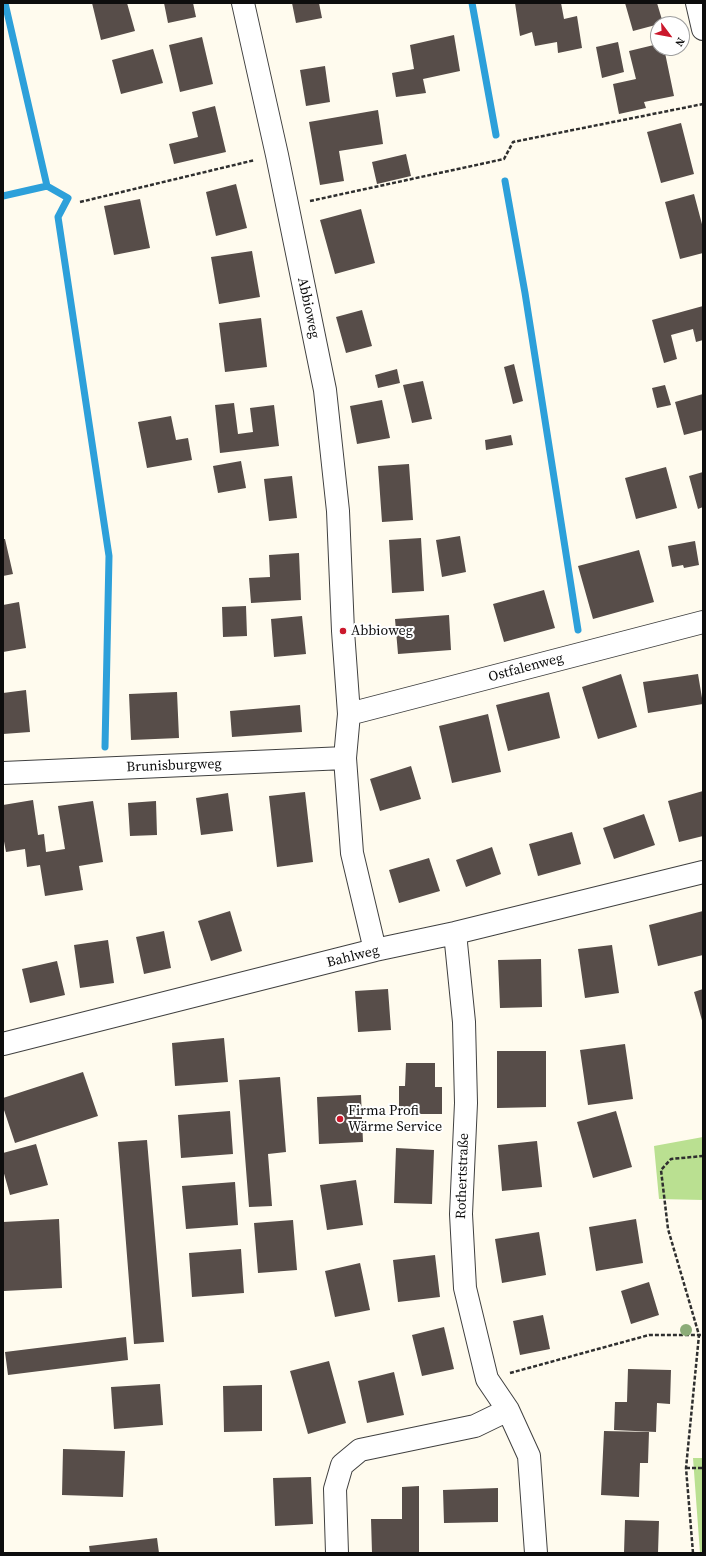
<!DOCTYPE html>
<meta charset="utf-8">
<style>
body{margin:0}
#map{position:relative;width:706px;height:1556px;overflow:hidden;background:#fffbee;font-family:"Source Serif 4",serif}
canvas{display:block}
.frame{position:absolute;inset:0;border:4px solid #0d0d0d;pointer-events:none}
.north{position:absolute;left:650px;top:16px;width:40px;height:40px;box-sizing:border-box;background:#fff;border:1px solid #9e9e9e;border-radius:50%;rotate:122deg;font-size:11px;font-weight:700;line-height:16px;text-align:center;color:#0d0d0d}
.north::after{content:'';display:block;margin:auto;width:14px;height:18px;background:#cb182c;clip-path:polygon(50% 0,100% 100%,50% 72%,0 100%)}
</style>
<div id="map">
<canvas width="706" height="1556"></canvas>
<div class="frame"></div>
<div class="north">N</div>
</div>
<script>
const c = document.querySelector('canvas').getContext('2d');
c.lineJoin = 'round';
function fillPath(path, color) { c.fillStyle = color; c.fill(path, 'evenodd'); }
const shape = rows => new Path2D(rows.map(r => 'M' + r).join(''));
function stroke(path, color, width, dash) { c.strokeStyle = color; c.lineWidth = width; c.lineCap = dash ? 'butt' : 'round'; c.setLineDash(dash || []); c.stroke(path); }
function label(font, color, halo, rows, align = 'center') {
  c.font = font + ' "Source Serif 4",serif'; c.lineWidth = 4; c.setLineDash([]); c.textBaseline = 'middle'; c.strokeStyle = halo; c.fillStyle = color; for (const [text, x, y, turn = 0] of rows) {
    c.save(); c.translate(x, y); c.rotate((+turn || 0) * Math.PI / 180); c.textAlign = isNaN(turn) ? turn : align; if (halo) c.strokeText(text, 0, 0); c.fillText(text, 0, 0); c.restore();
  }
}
const forest = shape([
 [703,1137,703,1200,659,1199,654,1146],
 [693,1458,703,1458,703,1553,700,1553]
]);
const stream = shape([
 [5,3,47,186,68,198,58,217,109,556,105,747],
 [472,3,496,135],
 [505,181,525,293,578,630],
 [3,196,47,186]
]);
const building = shape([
 [92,3,127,3,135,31,101,40],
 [164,3,193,3,196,17,168,23],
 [292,3,319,3,322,18,296,23],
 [515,3,561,3,564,19,577,16,582,48,558,53,557,42,535,46,532,32,520,36],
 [625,3,657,3,663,23,633,31],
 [454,35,460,71,423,79,426,93,396,97,392,73,414,69,410,45],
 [202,37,213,84,180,92,169,45],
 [618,42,624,72,602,78,596,47],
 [658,44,658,48,664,48,674,96,644,102,646,108,619,114,613,84,636,79,629,51],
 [153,49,163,83,121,94,112,60],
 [325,66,330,102,306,106,300,70],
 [215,106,226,152,174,164,169,144,198,137,192,112],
 [378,110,383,144,339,151,344,181,320,185,309,122],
 [681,123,694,174,661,183,647,132],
 [406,154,411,176,377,184,372,162],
 [236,184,247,228,216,236,206,192],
 [694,194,703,228,703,253,680,259,665,202],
 [140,199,150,248,114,255,104,206],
 [361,209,375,263,335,274,320,220],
 [252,251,260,297,219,304,211,257],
 [703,306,703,340,696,342,693,329,671,335,677,359,664,363,652,320],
 [362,310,372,346,346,353,336,317],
 [261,318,267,367,225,372,219,323],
 [514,364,523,401,513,404,504,367],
 [397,369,400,383,378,388,375,375],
 [423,381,432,419,412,423,403,385],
 [665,385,671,405,657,408,652,388],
 [703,394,703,430,684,435,675,402],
 [382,400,390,438,357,444,350,406],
 [234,403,238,434,253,432,250,408,274,405,279,446,220,453,215,405],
 [171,416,176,440,188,438,192,460,147,468,138,422],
 [511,435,513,445,486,450,485,440],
 [241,461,246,488,218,493,213,466],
 [409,464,413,520,382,522,378,466],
 [666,467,677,508,636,519,625,478],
 [703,472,703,507,698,509,689,476],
 [292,476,297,518,269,521,264,479],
 [460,536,466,572,442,577,436,540],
 [421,538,424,591,392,593,389,540],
 [3,539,5,539,13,574,3,576],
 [695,541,699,565,684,568,683,565,672,567,668,546],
 [639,550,654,602,593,619,578,566],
 [299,553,301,600,251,603,249,578,270,577,269,555],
 [544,590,555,628,504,642,493,604],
 [19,602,26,648,3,652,3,605],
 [246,606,247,636,223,637,222,607],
 [449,615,451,650,398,654,395,619],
 [302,616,306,654,274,657,271,619],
 [621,674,637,727,598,739,582,687],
 [698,674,703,704,648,713,643,682],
 [26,690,30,732,3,734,3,693],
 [177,692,179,738,131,740,129,694],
 [549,692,560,738,508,751,496,705],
 [300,705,302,732,232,737,230,711],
 [488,714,501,772,452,783,439,726],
 [411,766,421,799,380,811,370,779],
 [703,791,703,836,679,842,668,801],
 [305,792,313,862,277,867,269,796],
 [228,793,233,831,201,835,196,798],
 [33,800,38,835,44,834,46,852,65,849,58,806,93,801,103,862,79,866,83,890,45,896,40,865,27,867,25,849,6,852,3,836,3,805],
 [156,801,157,835,130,836,128,803],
 [644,814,655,845,614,859,603,828],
 [572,832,581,864,538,876,529,844],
 [492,847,501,874,466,887,456,860],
 [429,858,440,891,399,903,389,870],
 [230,911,242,951,211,961,198,921],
 [703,911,703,955,658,966,649,925],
 [164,931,171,968,144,974,136,937],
 [108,940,114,983,80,988,74,945],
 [612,945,619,993,585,998,578,949],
 [541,959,542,1007,500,1008,498,960],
 [57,961,65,995,30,1003,22,969],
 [388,989,391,1030,358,1032,355,991],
 [703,989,703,1024,694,992],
 [224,1038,228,1082,175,1086,172,1043],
 [625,1044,633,1099,588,1105,580,1050],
 [497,1051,546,1051,546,1107,497,1108],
 [406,1063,435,1063,435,1087,442,1087,442,1114,399,1114,399,1086,405,1086],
 [83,1072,98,1116,15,1143,3,1107,3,1098],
 [280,1077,286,1152,268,1154,272,1206,249,1207,239,1080],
 [361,1095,363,1142,319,1144,317,1097],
 [230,1111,233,1154,181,1158,178,1115],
 [616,1111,632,1167,593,1178,577,1122],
 [147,1140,164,1342,134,1344,118,1142],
 [537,1141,542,1187,502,1191,498,1145],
 [36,1144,48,1185,10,1195,3,1170,3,1153],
 [396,1148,434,1150,432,1204,394,1203],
 [356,1180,363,1225,327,1230,320,1185],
 [235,1182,238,1225,186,1229,182,1186],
 [59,1219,62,1288,4,1291,3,1222],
 [636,1219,643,1263,596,1271,589,1227],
 [293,1220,297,1270,258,1273,254,1223],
 [539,1232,546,1275,502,1283,495,1239],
 [241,1249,244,1293,192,1297,189,1253],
 [435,1255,440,1297,398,1302,393,1260],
 [360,1263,370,1310,335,1317,325,1271],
 [649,1282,659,1315,631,1324,621,1291],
 [543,1315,550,1349,520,1355,513,1321],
 [444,1327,454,1369,422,1376,412,1335],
 [126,1337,128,1360,8,1375,5,1352],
 [329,1361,346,1423,308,1434,290,1371],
 [628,1369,671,1370,670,1404,657,1403,656,1432,614,1430,615,1402,627,1402],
 [394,1372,404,1415,367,1423,358,1381],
 [160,1384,163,1425,114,1429,111,1387],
 [262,1385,262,1431,224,1432,223,1386],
 [604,1431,649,1432,648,1463,640,1463,639,1497,601,1495],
 [63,1449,125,1451,123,1497,62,1495],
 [311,1477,313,1524,275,1526,273,1478],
 [419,1486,419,1553,372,1553,371,1519,402,1519,402,1487],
 [498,1488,498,1522,444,1523,443,1490],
 [625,1520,659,1521,658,1553,624,1553],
 [157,1538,159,1553,90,1553,89,1546]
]);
const path = shape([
 [310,201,504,159,513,142,703,104],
 [80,202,255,160],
 [510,1373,649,1335,703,1335],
 [686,1468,703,1468],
 [693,1553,686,1468,699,1335,668,1229,661,1170,671,1159,703,1156]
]);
const minor = shape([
 [243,3,277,155,325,390,338,511,343,631,349,714,345,758,352,853,375,950],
 [697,3,703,29],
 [349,714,703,622],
 [3,773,345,758],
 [455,933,464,1022,466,1103,461,1214,465,1288,487,1379,508,1410,529,1456,536,1553],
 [3,1044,375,950,455,933,703,872],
 [337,1553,335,1489,342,1465,360,1450,475,1426,508,1410]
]);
const trees = [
 [686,1330]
];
const markers = [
 [343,631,4,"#cb182c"],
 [340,1119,4,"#cb182c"]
];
const streetNames = [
 ["Abbioweg",308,308,78],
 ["Ostfalenweg",526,668,-15],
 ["Brunisburgweg",174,766,-2],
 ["Bahlweg",353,957,-14],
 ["Rothertstraße",463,1176,-88]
];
const poiNames = [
 ["Abbioweg",351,631],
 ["Firma Profi",348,1111],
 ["Wärme Service",348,1127]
];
fillPath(forest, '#bae091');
stroke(stream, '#2da0da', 7);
fillPath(building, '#574d49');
stroke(minor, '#404040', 24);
stroke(path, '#2f2f2f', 2.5, [4, 2]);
stroke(minor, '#fff', 22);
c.fillStyle = '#8cac78';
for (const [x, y] of trees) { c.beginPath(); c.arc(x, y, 6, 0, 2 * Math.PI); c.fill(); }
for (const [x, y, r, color] of markers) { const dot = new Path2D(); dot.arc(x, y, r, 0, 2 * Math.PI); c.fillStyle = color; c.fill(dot); stroke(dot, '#fff', 1.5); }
label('14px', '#0d0d0d', '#fff', streetNames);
label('14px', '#0d0d0d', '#fff', poiNames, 'left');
</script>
